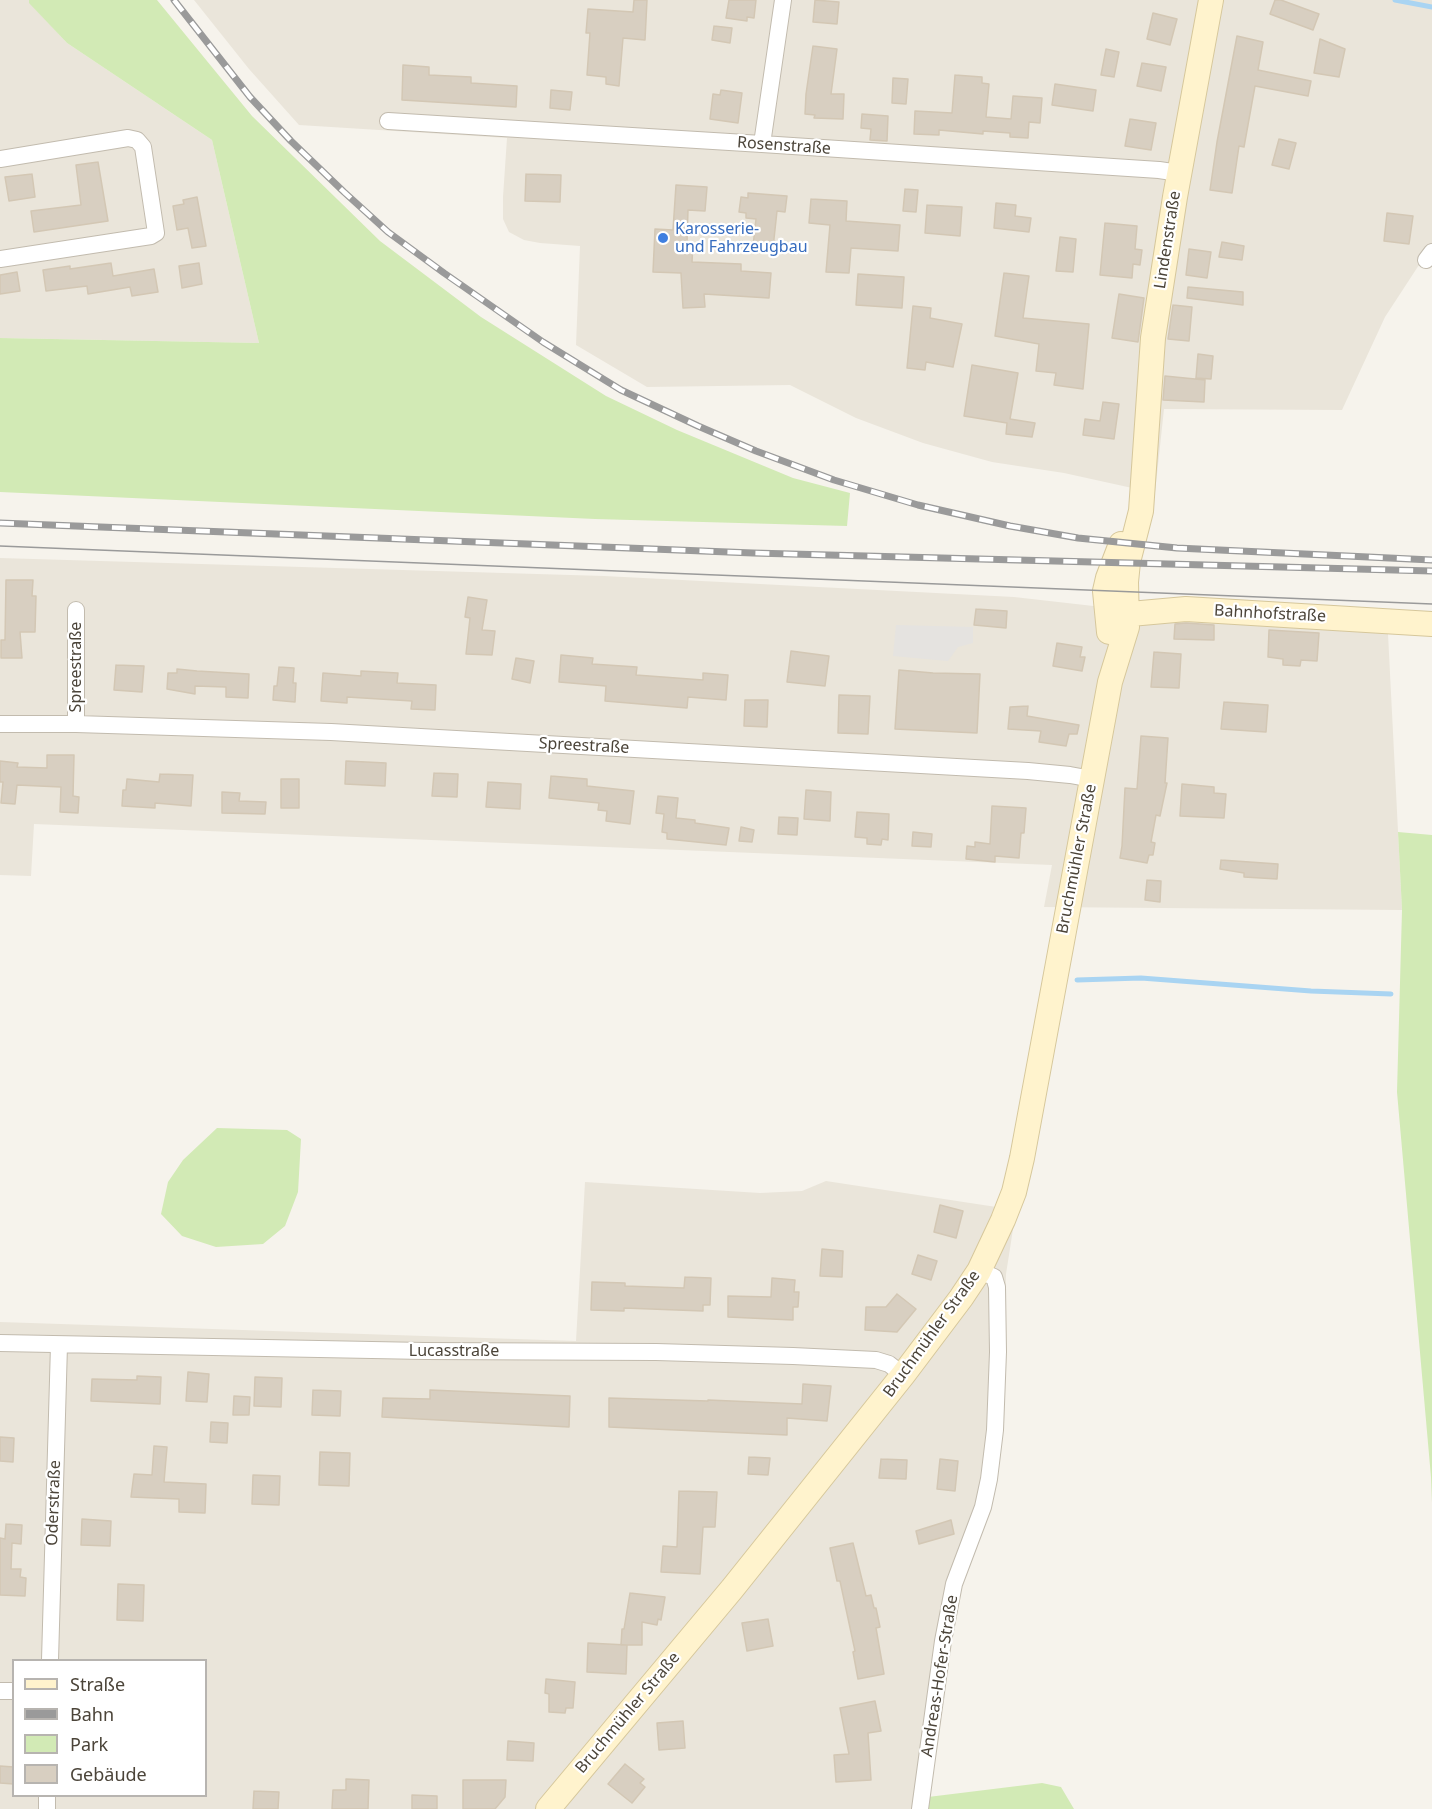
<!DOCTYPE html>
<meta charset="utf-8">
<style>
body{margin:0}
#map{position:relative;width:1432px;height:1809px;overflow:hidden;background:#f6f3ec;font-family:"Noto Sans",sans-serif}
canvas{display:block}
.legend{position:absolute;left:12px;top:1659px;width:195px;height:138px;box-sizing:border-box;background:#fff;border:2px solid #b7b4b0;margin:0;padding:8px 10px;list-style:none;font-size:18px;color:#4b4439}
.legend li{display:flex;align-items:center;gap:12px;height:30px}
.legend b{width:30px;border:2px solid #b7b4b0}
</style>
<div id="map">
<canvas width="1432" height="1809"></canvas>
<ul class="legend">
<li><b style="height:8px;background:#fff3cd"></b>Straße</li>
<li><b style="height:8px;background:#9a9a9a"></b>Bahn</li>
<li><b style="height:16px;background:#d2eab5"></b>Park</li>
<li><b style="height:16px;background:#d8cfc1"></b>Gebäude</li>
</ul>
</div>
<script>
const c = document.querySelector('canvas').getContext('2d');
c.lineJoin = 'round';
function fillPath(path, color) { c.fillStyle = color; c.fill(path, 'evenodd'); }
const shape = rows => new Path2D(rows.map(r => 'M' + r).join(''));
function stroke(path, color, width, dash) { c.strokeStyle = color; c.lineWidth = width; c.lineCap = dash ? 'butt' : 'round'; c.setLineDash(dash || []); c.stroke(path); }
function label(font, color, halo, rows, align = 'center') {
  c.font = font + ' "Noto Sans",sans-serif'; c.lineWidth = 4.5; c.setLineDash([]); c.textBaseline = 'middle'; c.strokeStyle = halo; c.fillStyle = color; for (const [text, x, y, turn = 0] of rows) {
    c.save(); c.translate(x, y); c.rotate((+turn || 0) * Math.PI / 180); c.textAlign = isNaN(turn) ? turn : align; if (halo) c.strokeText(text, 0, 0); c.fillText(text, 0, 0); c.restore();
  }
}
const residential = shape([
 [0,0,29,0,30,3,67,43,212,140,259,343,0,338],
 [194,0,1432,0,1432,245,1385,317,1342,410,1164,409,1155,493,1064,473,992,462,923,443,856,418,790,385,647,387,576,345,580,246,540,243,524,240,509,232,503,219,503,197,507,138,299,125,249,69],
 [0,558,604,576,1014,597,1111,608,1388,634,1402,910,1044,907,1052,865,34,824,31,876,0,875],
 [826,1181,1016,1210,1006,1274,1003,1434,988,1516,958,1593,934,1754,927,1809,0,1809,0,1322,576,1341,585,1182,760,1193,802,1191],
 [14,1660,206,1660,206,1796,14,1796]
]);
const green = shape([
 [29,0,157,0,252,116,380,241,481,317,606,396,677,430,793,478,850,493,847,526,595,519,0,492,0,338,259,343,212,140,67,43,29,3],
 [1398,832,1432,835,1432,1503,1431,1477,1397,1092,1402,910],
 [217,1128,287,1130,301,1139,298,1192,285,1226,263,1244,216,1247,182,1236,161,1214,168,1182,183,1160],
 [1042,1783,1061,1787,1074,1809,927,1809,928,1797]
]);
const parking = shape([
 [896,625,973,627,973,643,958,647,948,661,893,656]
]);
const stream = shape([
 [1395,0,1432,7],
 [1077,980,1141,978,1311,991,1391,994]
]);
const building = shape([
 [634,0,647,0,645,40,623,38,619,86,606,84,606,77,587,75,590,33,586,33,588,9,633,12,634,0],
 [729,0,756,0,754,18,747,17,747,21,726,18,729,0],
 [815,0,839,2,837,24,813,22,815,0],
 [1275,0,1281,0,1319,14,1313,30,1270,14,1275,0],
 [1153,13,1177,19,1170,45,1147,39,1153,13],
 [714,26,732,28,730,43,712,40,714,26],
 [1237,36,1263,42,1258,70,1311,81,1308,96,1255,86,1244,147,1239,146,1232,193,1210,190,1217,142,1237,36],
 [1320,39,1345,49,1339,77,1314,73,1320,39],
 [813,46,837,49,831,94,844,94,843,119,814,118,815,115,805,114,806,94,813,46],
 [1106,49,1119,52,1114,77,1101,75,1106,49],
 [1142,63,1166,67,1161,91,1137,86,1142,63],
 [403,65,429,67,429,75,471,77,471,83,517,86,516,107,402,100,403,65],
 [955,75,982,77,982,83,989,84,986,117,1011,119,1013,96,1042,98,1040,123,1029,122,1028,138,1010,137,1010,133,983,131,983,134,939,130,939,135,914,134,915,111,952,113,955,75],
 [893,78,908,79,906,104,892,103,893,78],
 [1055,84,1096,90,1093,111,1052,105,1055,84],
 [551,90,572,92,570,110,550,108,551,90],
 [721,90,742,93,738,123,710,119,713,94,720,95,721,90],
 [862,114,888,116,887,141,870,140,871,129,861,128,862,114],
 [1130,119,1156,123,1151,150,1125,146,1130,119],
 [1279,139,1296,143,1289,169,1272,165,1279,139],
 [98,162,108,221,34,232,31,211,81,205,76,165,98,162],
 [32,174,35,197,9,201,5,177,32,174],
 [526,174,561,175,560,202,525,201,526,174],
 [676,185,707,187,705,211,688,210,687,243,693,243,692,262,741,264,741,271,771,273,769,298,704,294,705,307,683,308,681,273,653,272,655,229,673,230,676,185],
 [905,189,918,190,916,212,903,211,905,189],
 [748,193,787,196,785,212,777,211,773,248,753,246,756,219,746,218,746,213,739,212,741,197,748,198,748,193],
 [197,197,206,246,192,248,188,228,177,230,173,206,184,204,183,200,197,197],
 [811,199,847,201,846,221,900,225,898,251,851,248,849,273,826,272,830,225,809,223,811,199],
 [996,203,1016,205,1015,216,1031,218,1029,232,994,228,996,203],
 [927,205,962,207,960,236,925,233,927,205],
 [1387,213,1413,216,1409,244,1384,241,1387,213],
 [1105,223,1137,226,1135,249,1142,250,1140,265,1133,264,1132,278,1100,275,1105,223],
 [1060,237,1076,239,1073,272,1056,271,1060,237],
 [1222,242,1244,246,1242,260,1219,257,1222,242],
 [1189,249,1211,252,1207,278,1186,275,1189,249],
 [111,263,113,276,154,269,158,292,132,296,130,287,88,294,87,286,46,291,43,270,70,266,70,269,111,263],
 [199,263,202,284,182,288,179,266,199,263],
 [17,272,20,291,0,294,0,275,17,272],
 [1004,273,1029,276,1023,318,1089,324,1083,389,1054,385,1056,373,1036,371,1039,344,995,336,1004,273],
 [858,274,904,277,902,308,856,305,858,274],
 [1188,287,1243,292,1243,305,1187,298,1188,287],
 [1119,294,1144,298,1138,342,1112,338,1119,294],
 [1173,305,1192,307,1189,341,1168,339,1173,305],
 [913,306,931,308,930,318,962,324,953,367,926,362,925,370,907,368,913,306],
 [1198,354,1213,356,1211,379,1196,378,1198,354],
 [972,365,1018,373,1010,419,1035,423,1032,437,1006,434,1007,423,964,416,972,365],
 [1165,376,1205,380,1204,402,1163,400,1165,376],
 [1103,402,1119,404,1114,439,1083,435,1085,419,1100,421,1103,402],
 [6,580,33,580,32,596,36,596,35,632,20,632,22,658,1,658,1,640,5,640,6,580],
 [468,597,487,600,482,630,495,631,492,655,466,654,470,618,465,617,468,597],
 [976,609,1007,611,1006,628,974,625,976,609],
 [1186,623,1214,625,1214,640,1174,639,1175,624,1186,623],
 [1269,630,1319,633,1317,661,1301,660,1300,666,1283,665,1283,659,1268,657,1269,630],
 [1057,643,1082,647,1080,657,1085,657,1082,671,1053,666,1057,643],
 [791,651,829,656,825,686,787,682,791,651],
 [1154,652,1181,654,1179,688,1151,687,1154,652],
 [561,655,593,658,592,664,637,667,636,675,703,680,703,673,728,675,726,700,688,697,687,708,605,701,606,686,559,682,561,655],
 [516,658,534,661,530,683,512,679,516,658],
 [116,665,144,666,142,692,114,690,116,665],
 [279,667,294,668,293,683,296,683,295,702,273,700,274,686,277,686,279,667],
 [177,669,197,671,249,674,248,698,226,697,226,687,195,686,195,694,167,689,168,673,177,673,177,669],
 [899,670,933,673,980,674,977,733,895,729,899,670],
 [361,671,398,673,397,683,436,685,435,710,411,709,412,701,347,697,347,703,321,701,323,673,361,676,361,671],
 [839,695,870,696,868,734,838,733,839,695],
 [745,700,768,700,767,727,744,726,745,700],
 [1224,702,1268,705,1266,732,1221,729,1224,702],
 [1028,706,1027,716,1079,725,1077,734,1069,734,1066,746,1039,742,1041,731,1008,729,1010,707,1028,706],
 [1141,736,1168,738,1165,783,1167,783,1160,816,1156,815,1151,842,1155,843,1153,855,1149,855,1147,863,1120,858,1122,846,1125,788,1137,789,1141,736],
 [47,755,74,755,73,796,79,797,78,813,60,812,61,787,17,785,15,804,1,803,3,782,0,782,0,761,18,763,17,767,47,768,47,755],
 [346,761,386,763,385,786,345,784,346,761],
 [434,773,458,774,457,797,432,796,434,773],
 [160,774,193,775,191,806,155,803,155,808,122,806,123,790,126,790,127,779,159,782,160,774],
 [551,776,587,779,587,786,634,791,630,824,606,821,607,811,598,810,599,803,549,798,551,776],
 [281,779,299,779,299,808,281,808,281,779],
 [488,782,521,784,520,809,486,807,488,782],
 [1182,784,1214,787,1214,793,1226,794,1224,818,1180,816,1182,784],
 [806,790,831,792,830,821,804,819,806,790],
 [222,792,240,793,239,801,266,802,265,814,222,813,222,792],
 [658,796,678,798,676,818,695,820,695,823,729,828,726,845,667,839,667,833,662,832,664,814,656,813,658,796],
 [992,806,1026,808,1024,833,1021,833,1019,858,995,856,995,862,966,859,967,846,975,847,975,842,990,844,992,806],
 [857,812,889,814,888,840,882,839,881,845,867,844,867,838,855,837,857,812],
 [779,817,798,818,797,835,778,834,779,817],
 [741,827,754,830,752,842,739,841,741,827],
 [913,832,932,834,931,847,912,846,913,832],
 [1221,860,1278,864,1277,879,1244,877,1244,873,1220,869,1221,860],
 [1147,880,1161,881,1160,902,1145,900,1147,880],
 [940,1205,963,1211,956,1238,934,1232,940,1205],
 [822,1249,843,1251,842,1277,820,1276,822,1249],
 [918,1255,937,1261,931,1280,912,1274,918,1255],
 [685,1277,711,1278,710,1305,703,1305,703,1311,624,1308,624,1311,591,1310,592,1282,625,1283,625,1286,684,1288,685,1277],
 [772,1278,795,1280,794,1292,799,1292,798,1307,793,1307,793,1320,728,1317,728,1296,771,1297,772,1278],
 [897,1294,916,1309,897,1332,865,1330,866,1307,886,1307,897,1294],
 [188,1372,209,1374,207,1402,186,1401,188,1372],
 [137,1376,161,1377,160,1404,91,1401,92,1379,137,1380,137,1376],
 [255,1377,282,1378,281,1407,254,1406,255,1377],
 [803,1384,831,1386,827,1421,787,1418,787,1435,609,1427,609,1398,708,1401,708,1400,802,1404,803,1384],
 [313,1390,341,1391,340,1416,312,1415,313,1390],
 [430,1390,570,1396,569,1427,382,1417,383,1398,430,1399,430,1390],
 [234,1396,250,1397,249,1415,233,1415,234,1396],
 [211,1422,228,1423,227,1443,210,1442,211,1422],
 [0,1437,14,1438,13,1462,0,1461,0,1437],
 [154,1446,167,1447,164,1482,206,1484,205,1513,179,1512,179,1499,131,1497,134,1474,152,1475,154,1446],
 [320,1452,350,1453,349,1486,319,1485,320,1452],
 [749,1457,770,1458,768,1475,748,1474,749,1457],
 [881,1459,907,1460,906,1479,879,1478,881,1459],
 [940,1459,958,1461,955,1491,937,1489,940,1459],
 [253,1475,280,1476,279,1505,252,1504,253,1475],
 [679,1491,717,1492,715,1527,703,1527,700,1574,661,1572,663,1546,677,1547,679,1491],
 [82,1519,111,1521,110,1546,81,1545,82,1519],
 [951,1520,954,1534,919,1544,916,1531,951,1520],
 [6,1524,22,1525,21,1544,12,1543,11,1569,21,1569,20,1577,26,1578,25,1596,0,1595,0,1538,5,1539,6,1524],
 [853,1543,866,1596,871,1595,874,1608,876,1608,880,1627,876,1628,884,1674,858,1679,853,1652,855,1651,840,1581,837,1581,830,1548,853,1543],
 [118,1584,144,1585,143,1621,117,1620,118,1584],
 [630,1593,665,1597,661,1620,658,1619,657,1625,642,1622,642,1645,621,1645,622,1629,624,1629,630,1593],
 [768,1619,773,1646,747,1651,742,1623,768,1619],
 [588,1643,627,1645,626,1674,587,1672,588,1643],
 [546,1679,575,1682,573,1708,566,1708,565,1713,549,1712,549,1694,545,1693,546,1679],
 [875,1701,881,1731,868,1733,871,1780,836,1782,834,1755,849,1754,840,1708,875,1701],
 [683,1721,685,1748,659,1750,657,1723,683,1721],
 [508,1741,534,1743,533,1761,507,1760,508,1741],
 [625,1764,644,1779,640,1783,645,1787,632,1803,608,1784,625,1764],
 [0,1766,14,1767,14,1784,0,1783,0,1766],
 [346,1779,369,1780,368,1809,332,1809,333,1790,346,1790,346,1779],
 [463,1780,506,1780,505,1797,495,1809,463,1809,463,1780],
 [254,1791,279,1792,278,1809,253,1809,254,1791],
 [412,1795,437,1796,437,1809,412,1809,412,1795]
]);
const street = shape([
 [388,121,762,144,1159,170,1179,173],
 [762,144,783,0],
 [0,159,128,138,137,140,143,147,156,233,151,236,0,259],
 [1426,260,1432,252],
 [76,610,76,724],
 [0,724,76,724,331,732,1028,771,1070,775,1092,779],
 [0,1343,425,1351,656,1352,793,1356,876,1360,889,1364,903,1375],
 [50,1660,59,1345],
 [0,1691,14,1691],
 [47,1809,47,1796],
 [920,1809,943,1641,954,1584,983,1507,989,1479,995,1430,998,1352,997,1287,994,1277,979,1271]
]);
const secondary = shape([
 [1108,616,1186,609,1432,624],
 [1109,632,1105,591,1108,578,1121,544],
 [548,1809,732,1589,903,1375,961,1298,979,1271,1003,1220,1014,1192,1022,1158,1110,682,1127,627,1126,582,1128,562,1141,511,1153,338,1175,197,1211,0]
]);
const tram = shape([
 [0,546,1432,604]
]);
const rail = shape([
 [174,0,250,97,291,141,344,192,388,232,444,273,543,342,621,390,698,426,756,451,834,480,918,505,1010,526,1078,538,1177,548,1432,560],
 [0,523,753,553,1432,571]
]);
const markers = [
 [663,238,6,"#3f7fe0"]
];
const streetNames = [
 ["Rosenstraße",784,146,4],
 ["Lindenstraße",1168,240,-81],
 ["Bahnhofstraße",1270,614,3],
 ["Spreestraße",76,667,-90],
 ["Spreestraße",584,746,3],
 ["Bruchmühler Straße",1077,859,-79],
 ["Bruchmühler Straße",932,1334,-54],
 ["Lucasstraße",454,1351],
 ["Oderstraße",54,1503,-88],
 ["Andreas-Hofer-Straße",940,1676,-81],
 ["Bruchmühler Straße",628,1713,-50]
];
const shopNames = [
 ["Karosserie-",675,229],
 ["und Fahrzeugbau",675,247]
];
fillPath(residential, '#eae5da');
fillPath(green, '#d2eab5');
fillPath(parking, '#e5e3e0');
stroke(stream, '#a9d4f2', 5);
fillPath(building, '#d8cfc1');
stroke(building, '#d3c7b4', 1.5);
stroke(street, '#c2bbae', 18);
stroke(secondary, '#d6c79b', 26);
stroke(street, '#fff', 16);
stroke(secondary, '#fff3cd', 24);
stroke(tram, '#9a9a9a', 1.5);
stroke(rail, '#9a9a9a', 7);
stroke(rail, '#fff', 4.5, [14]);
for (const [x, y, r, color] of markers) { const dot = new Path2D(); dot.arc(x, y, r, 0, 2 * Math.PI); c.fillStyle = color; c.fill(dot); stroke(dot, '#fff', 2); }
label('16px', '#4b4439', '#fff', streetNames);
label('16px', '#366cbe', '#fff', shopNames, 'left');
</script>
